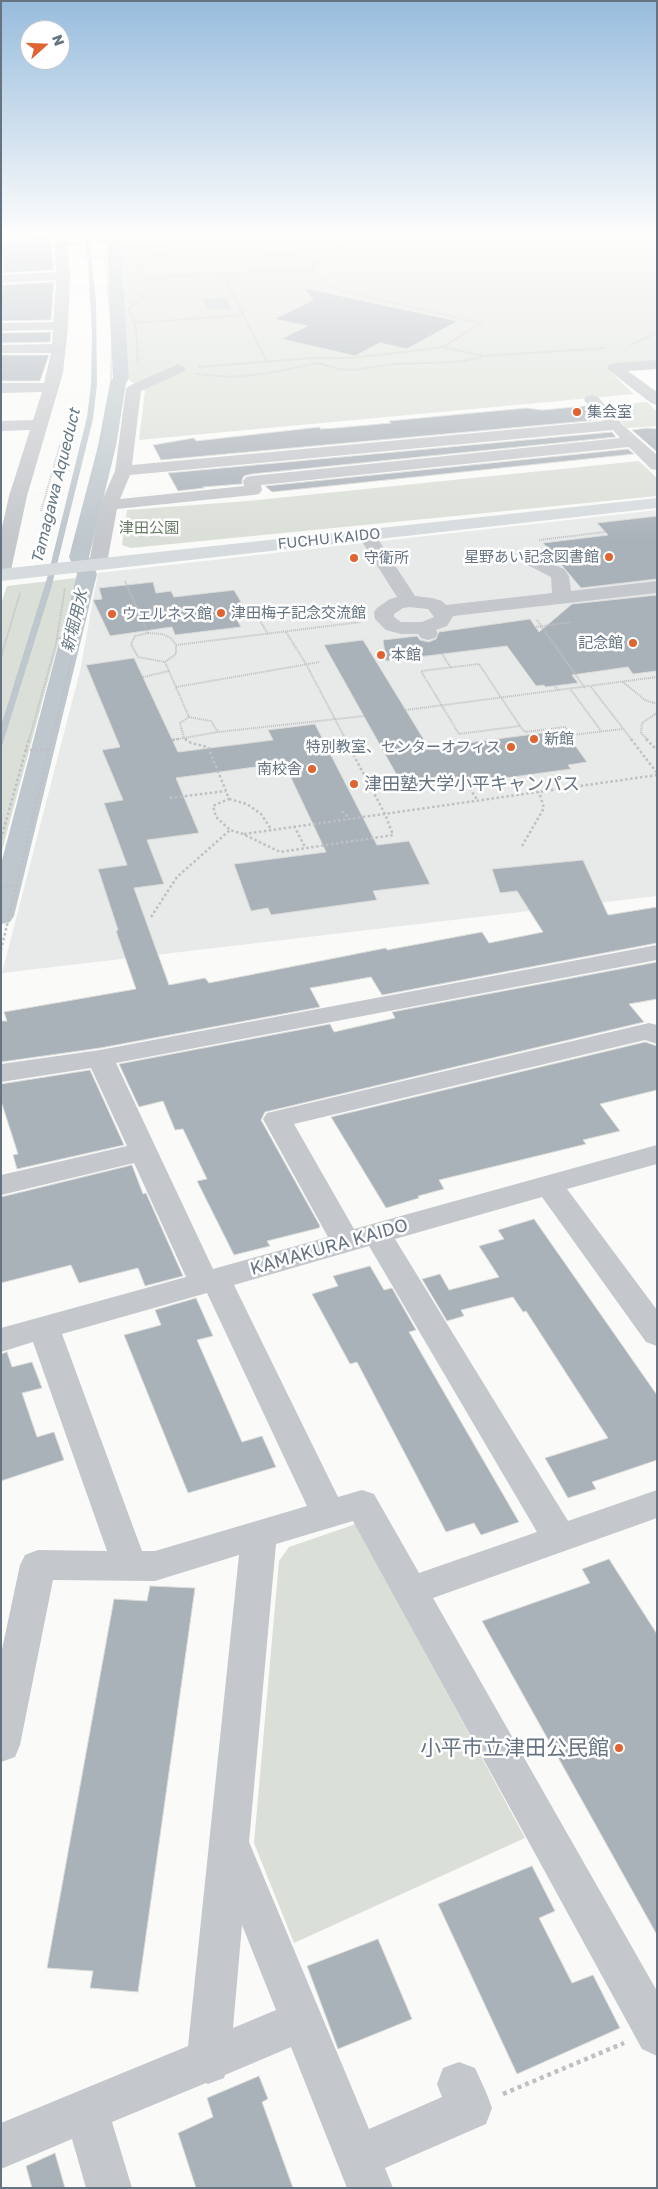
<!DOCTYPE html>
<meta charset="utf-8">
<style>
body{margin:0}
#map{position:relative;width:658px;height:2189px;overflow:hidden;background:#fafaf8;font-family:"Golos Text",sans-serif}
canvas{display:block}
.frame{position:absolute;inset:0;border:2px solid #667482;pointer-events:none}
.north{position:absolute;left:20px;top:20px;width:50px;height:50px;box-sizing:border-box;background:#fff;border:1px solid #c2c7cd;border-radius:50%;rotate:70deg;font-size:14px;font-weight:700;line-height:20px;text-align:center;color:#667482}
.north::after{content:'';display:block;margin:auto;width:18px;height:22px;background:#e06332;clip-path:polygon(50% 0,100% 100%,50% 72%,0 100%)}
</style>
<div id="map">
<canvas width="658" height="2189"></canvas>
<div class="frame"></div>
<div class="north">N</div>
</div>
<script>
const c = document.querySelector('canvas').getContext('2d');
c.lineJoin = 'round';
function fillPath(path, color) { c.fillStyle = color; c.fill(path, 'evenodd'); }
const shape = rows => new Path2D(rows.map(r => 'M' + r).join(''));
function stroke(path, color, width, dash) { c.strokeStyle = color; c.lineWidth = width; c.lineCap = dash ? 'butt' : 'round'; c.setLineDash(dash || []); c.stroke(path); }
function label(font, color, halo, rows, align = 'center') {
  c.font = font + ' "Golos Text","Noto Sans JP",sans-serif'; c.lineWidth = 5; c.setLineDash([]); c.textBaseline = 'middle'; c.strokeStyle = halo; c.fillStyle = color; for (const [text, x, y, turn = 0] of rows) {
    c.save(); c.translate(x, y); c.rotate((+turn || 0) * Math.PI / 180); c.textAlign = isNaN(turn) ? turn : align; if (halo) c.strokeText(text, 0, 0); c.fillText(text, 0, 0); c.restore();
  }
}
const built = shape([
 [657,510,657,896,2,973,80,671,98,573]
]);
const green = shape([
 [254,236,657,236,657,362,605,367,634,394,139,440,145,391,129,380,121,244],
 [647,402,657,412,657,426,627,428,606,406],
 [639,461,657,478,657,496,131,548,122,545,127,510,248,501],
 [76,578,1,854,1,604,7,586],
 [356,1524,525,1838,294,1943,254,1843,279,1561,289,1547]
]);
const water = shape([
 [84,236,89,236,96,301,97,384,93,419,52,585,1,749,1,726,48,575,87,417,91,385,92,333,88,265],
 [226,298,233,310,208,309,203,299]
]);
const canal = shape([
 [103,236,117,236,121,243,129,378,126,383,116,446,89,557,97,574,14,916,10,922,1,924,1,864,77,574,69,557,98,446,110,383,113,378,107,243,103,236]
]);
const building = shape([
 [50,236,54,270,3,273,3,241,50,236],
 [54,282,51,320,1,321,2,285,54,282],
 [304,288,458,321,407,349,380,343,355,356,281,339,307,326,274,319,313,300,304,288],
 [51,332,50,342,1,343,1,333,51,332],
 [1,355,49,355,40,381,1,381,1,355],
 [585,406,598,420,161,460,153,445,194,438,196,441,320,427,320,429,336,428,391,423,389,421,526,408,543,410,585,406],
 [647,428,657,429,657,452,632,430,647,428],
 [612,432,616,437,252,474,244,476,242,480,242,484,203,487,204,488,178,491,168,473,612,432],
 [628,449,634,454,272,492,265,486,628,449],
 [657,516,657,579,581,588,543,543,608,535,597,523,657,516],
 [153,582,156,593,171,591,174,597,234,590,247,612,234,614,241,627,175,635,172,627,110,636,93,600,102,599,99,588,153,582],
 [657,595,657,671,633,674,628,667,572,675,578,683,545,687,544,685,536,686,507,646,386,661,383,640,417,636,420,640,429,642,436,639,439,632,530,619,539,632,572,604,657,595],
 [363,640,429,748,564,730,587,762,568,765,571,769,476,782,474,778,404,788,324,645,363,640],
 [134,658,178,752,273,740,268,730,315,724,377,845,409,841,430,884,373,891,377,900,271,915,268,908,251,911,234,864,326,852,284,763,176,778,199,833,147,840,164,884,134,888,169,985,205,978,209,983,386,948,387,950,482,932,489,943,543,932,517,891,500,893,492,869,583,860,608,915,657,907,657,943,382,995,371,977,310,988,320,1007,100,1048,1,1062,1,1021,7,1021,4,1012,136,989,116,931,118,930,98,869,127,865,104,803,123,800,102,750,120,747,86,665,134,658],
 [657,962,657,999,629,1004,644,1022,265,1112,261,1120,320,1226,319,1228,267,1241,270,1246,234,1255,197,1181,207,1179,183,1129,175,1130,163,1101,139,1107,119,1064,330,1024,334,1032,395,1018,392,1012,657,962],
 [645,1042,657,1046,657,1090,600,1104,620,1131,583,1140,586,1144,439,1180,444,1189,418,1196,419,1198,386,1208,331,1117,645,1042],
 [90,1070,124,1145,17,1169,13,1155,18,1154,1,1101,1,1084,90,1070],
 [132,1165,143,1194,146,1193,183,1276,145,1286,138,1268,79,1283,71,1265,1,1283,1,1197,132,1165],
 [534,1219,657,1395,657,1460,592,1482,596,1489,568,1498,545,1458,608,1438,526,1311,523,1312,513,1297,461,1310,464,1316,447,1321,422,1279,440,1274,449,1290,499,1277,479,1246,504,1239,498,1230,534,1219],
 [370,1266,384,1290,392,1288,416,1330,409,1332,519,1522,481,1535,474,1523,446,1532,357,1362,350,1364,312,1294,338,1286,333,1276,370,1266],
 [196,1298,213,1336,197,1340,242,1442,262,1436,276,1467,188,1493,124,1335,161,1325,155,1310,196,1298],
 [7,1352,12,1367,32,1362,42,1388,22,1393,37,1437,54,1432,64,1460,1,1481,1,1354,7,1352],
 [609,1559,657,1634,657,1935,482,1621,590,1583,582,1569,609,1559],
 [150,1586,195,1588,138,1992,90,1988,93,1971,47,1968,114,1599,147,1601,150,1586],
 [532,1866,555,1911,539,1918,572,1983,593,1975,620,2028,517,2074,438,1904,532,1866],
 [378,1939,412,2019,338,2049,307,1966,378,1939],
 [259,2076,268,2099,262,2102,293,2188,196,2188,178,2133,213,2117,207,2098,259,2076],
 [55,2153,65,2188,32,2188,26,2166,55,2153]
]);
const pathFar2 = shape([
 [397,236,376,238,329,249,315,263,314,269,318,276,328,285,346,292,481,323,443,347,483,356,606,348],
 [294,255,315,263],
 [105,257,112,335,111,387],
 [137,257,149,290,129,309,136,329,138,365],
 [83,258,150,256,210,247,228,247,272,255,327,249],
 [222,273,267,362],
 [145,278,314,269],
 [135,323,244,315],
 [630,345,657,333],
 [199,367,313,358,353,358,443,347],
 [197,374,229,377,263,374,318,363,339,369,354,370,393,364,456,362,482,357],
 [90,487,104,425],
 [41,511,60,445],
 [539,540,605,532],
 [73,548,77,535],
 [125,581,148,633],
 [236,617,256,614,268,634],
 [537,620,585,688],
 [536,627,571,622],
 [286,632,306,664,346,740],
 [148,633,162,634,171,638,176,645,176,654,165,662,138,657,131,644,135,636,148,633],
 [57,638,78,638],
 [176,645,361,622],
 [442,654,451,668],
 [1,657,20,593],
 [165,662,189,717,180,723,184,738,187,740],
 [479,664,520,726,459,734,421,671,479,664],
 [143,677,169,671],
 [623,682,645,700,657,704],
 [555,686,559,691],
 [176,687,320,662],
 [591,687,632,740],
 [571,690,601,731],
 [406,710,657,677],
 [189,717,211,721,218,732],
 [520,726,525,732,565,727,572,735,623,729],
 [29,740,56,644,65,588],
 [52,740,89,586],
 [172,740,218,732,364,716],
 [648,740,641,733,642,723,657,713]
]);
const pathFar1 = shape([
 [185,739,191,743,208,747,226,791,229,799,213,806,216,817,230,830,243,834,280,852,393,835,385,814,345,739],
 [631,739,657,773],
 [646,739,657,750],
 [172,740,179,739],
 [25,750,50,750],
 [464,780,478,801],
 [170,798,226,791],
 [229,799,247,804,261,814,271,829],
 [342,811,348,817],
 [294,826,305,847],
 [244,834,657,775],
 [1,839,29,739],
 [522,846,544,808,539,792],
 [1,886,17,886],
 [151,917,177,877,230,830],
 [1,950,52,739]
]);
const path = shape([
 [503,2094,624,2043]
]);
const minor = shape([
 [54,236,66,236,70,276,68,326,63,373,27,496,10,575,8,579,1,581,1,532,9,496,30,430,1,431,1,421,33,420,42,392,1,393,1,383,44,383,51,353,1,353,1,345,52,344,53,330,1,331,1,323,53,322,56,280,1,283,1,275,56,272,54,236],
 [657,360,657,369,628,371,657,392,657,405,651,403,606,368,609,365,614,363,657,360],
 [178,364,183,366,186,369,183,372,141,391,132,465,603,421,584,400,586,397,592,395,598,397,623,425,657,455,657,470,651,469,629,447,261,485,262,490,259,494,253,495,117,509,107,563,105,567,98,569,91,567,89,563,100,505,115,471,126,389,129,386,178,364],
 [613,430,620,438,252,476,246,477,243,481,244,486,120,499,130,475,613,430],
 [370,535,376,536,415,596,432,598,442,601,446,605,552,593,551,577,524,563,521,559,524,555,530,553,564,569,569,576,571,591,657,581,657,593,453,616,447,626,436,630,438,634,435,638,428,640,421,638,418,634,401,634,386,630,375,619,374,612,377,608,390,599,397,597,361,540,364,536,370,535],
 [409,607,428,609,434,617,422,622,401,622,394,617,394,614,403,608,409,607],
 [657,945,657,960,116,1063,213,1269,328,1237,263,1119,267,1113,649,1023,657,1025,657,1044,645,1040,294,1124,354,1229,657,1145,657,1164,567,1189,657,1310,657,1346,646,1342,542,1197,395,1239,568,1521,657,1490,657,1518,433,1598,657,1991,657,2056,642,2049,353,1521,276,1544,249,1842,369,2129,442,2097,437,2084,443,2068,459,2062,475,2068,486,2092,492,2108,486,2124,385,2168,393,2188,347,2188,291,2047,225,2075,224,2078,208,2084,206,2083,112,2122,132,2188,86,2188,72,2139,1,2169,1,2123,188,2046,239,1555,155,1581,53,1580,20,1745,15,1757,1,1762,1,1654,20,1565,25,1555,38,1550,107,1551,33,1342,1,1352,1,1328,186,1277,134,1163,1,1195,1,1175,127,1146,91,1068,1,1082,1,1064,100,1050,657,945],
 [369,1246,537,1532,419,1573,374,1494,362,1490,338,1497,234,1285,369,1246],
 [207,1293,307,1506,155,1551,142,1551,62,1334,207,1293],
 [242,1925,276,2010,233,2028,242,1925]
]);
const major = shape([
 [657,498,657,508,1,581,1,569,657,498]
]);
const rail = shape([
 [169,237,214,236],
 [1,249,175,236]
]);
const markers = [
 [577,412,5,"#e06332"],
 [609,557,5,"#e06332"],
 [354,558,5,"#e06332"],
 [221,613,5,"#e06332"],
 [112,614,5,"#e06332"],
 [633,643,5,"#e06332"],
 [381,655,5,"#e06332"],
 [534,739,5,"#e06332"],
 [511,747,5,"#e06332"],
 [312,769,5,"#e06332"],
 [354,784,5,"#e06332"],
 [619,1748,5,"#e06332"]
];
const farPoinames = [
 ["集会室",587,412],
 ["星野あい記念図書館",599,557,"right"],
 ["守衛所",364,558],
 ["津田梅子記念交流館",231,613],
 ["ウェルネス館",122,614],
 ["記念館",623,643,"right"],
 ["本館",391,655],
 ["新館",544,739],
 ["特別教室、センターオフィス",501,747,"right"],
 ["南校舎",302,769,"right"]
];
const farParknames = [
 ["津田公園",149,528]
];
const farStreetnames = [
 ["FUCHU KAIDO",329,539,-6]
];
const farWaternames = [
 ["Tamagawa Aqueduct",56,486,-76],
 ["新堀用水",75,621,-76]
];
const poiNames = [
 ["津田塾大学小平キャンパス",364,784]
];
const streetNames = [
 ["KAMAKURA KAIDO",329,1247,-16]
];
const nearPoinames = [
 ["小平市立津田公民館",609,1748]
];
fillPath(built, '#e8e9e9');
fillPath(green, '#dadfd7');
fillPath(water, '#bec7cd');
fillPath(canal, '#bec7cd');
fillPath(building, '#aab2b9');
stroke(building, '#dcdcda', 1);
stroke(pathFar2, '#bec0c3', 2, [1, 1]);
stroke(pathFar1, '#bec0c3', 2.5, [2.5, 2.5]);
stroke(path, '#bec0c3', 4.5, [4, 4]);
fillPath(minor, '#c4c7cb');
fillPath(major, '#d6dbde');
stroke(rail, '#a5abb1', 2, [4, 2]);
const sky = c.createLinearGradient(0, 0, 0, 543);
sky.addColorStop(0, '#97bcdd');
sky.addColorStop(0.43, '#fdfdfc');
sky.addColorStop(1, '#fdfdfc00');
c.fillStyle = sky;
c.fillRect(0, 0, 658, 543);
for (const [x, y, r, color] of markers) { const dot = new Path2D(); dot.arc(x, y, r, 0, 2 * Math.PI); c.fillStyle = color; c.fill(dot); stroke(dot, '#fff', 2); }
label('15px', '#667482', '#fff', farPoinames, 'left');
label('15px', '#677a64', '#fff', farParknames);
label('15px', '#667482', '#fff', farStreetnames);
label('italic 16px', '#667983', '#fff', farWaternames);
label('18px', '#667482', '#fff', poiNames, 'left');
label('18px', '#667482', '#fff', streetNames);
label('21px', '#667482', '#fff', nearPoinames, 'right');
</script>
